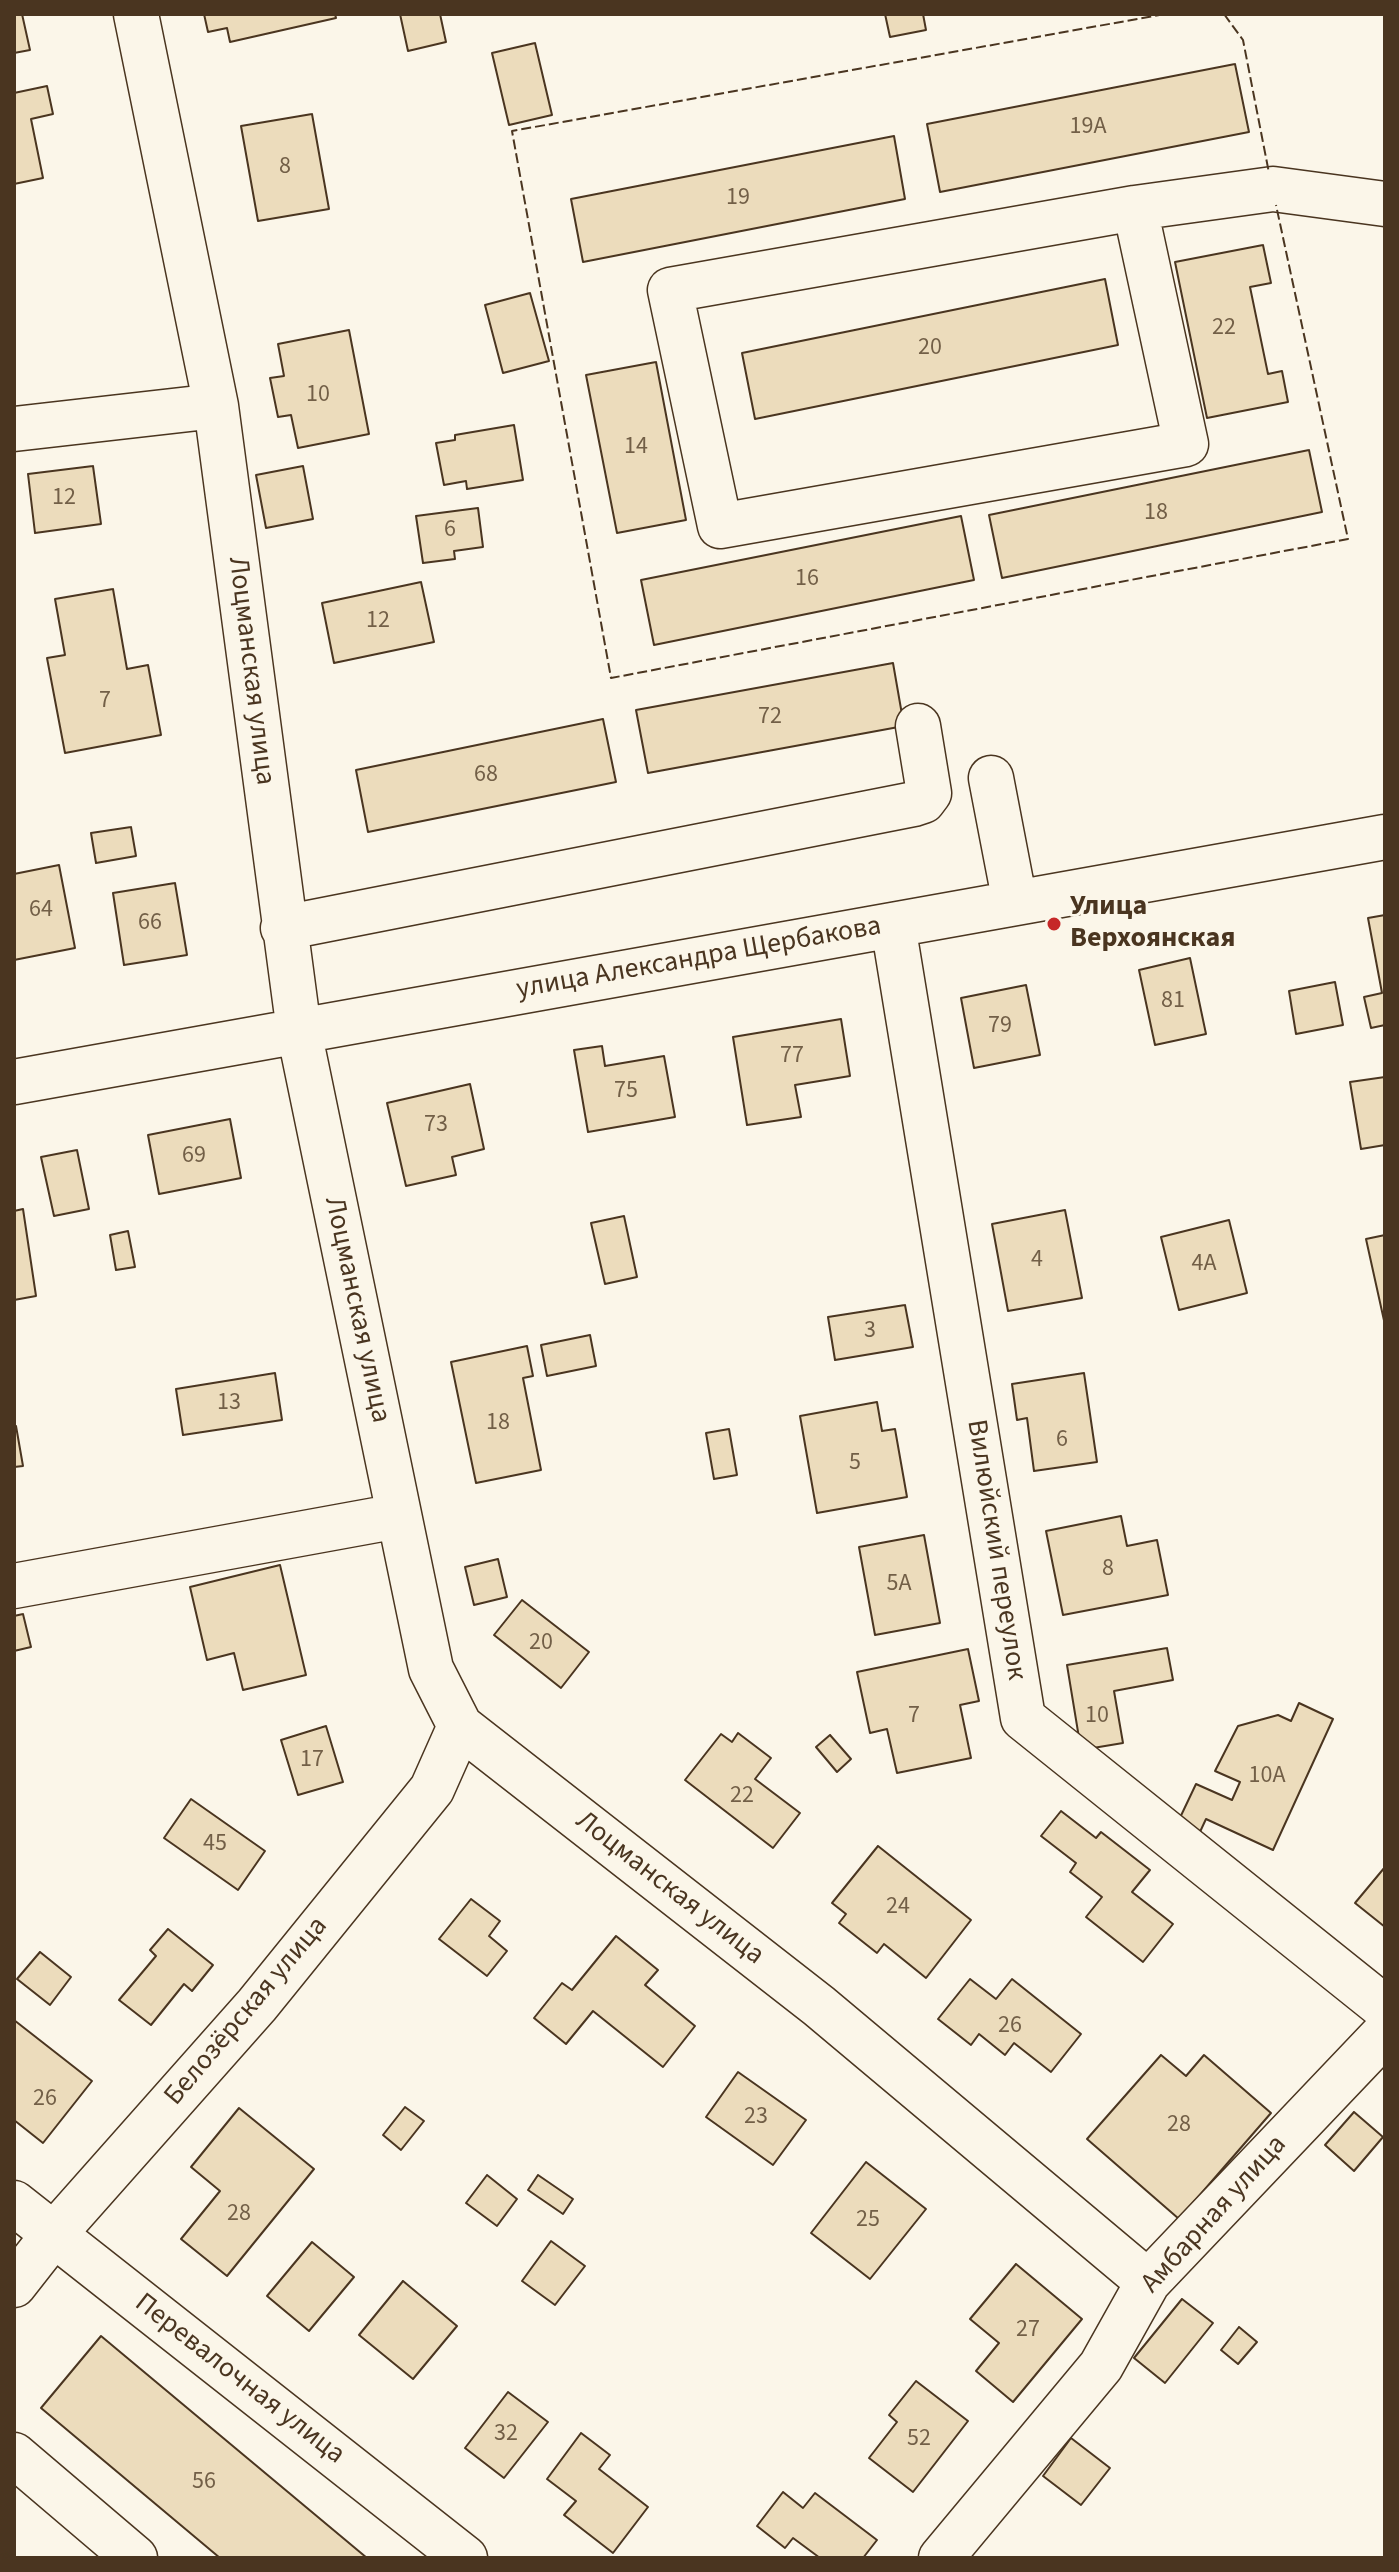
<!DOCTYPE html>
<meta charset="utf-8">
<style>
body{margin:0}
#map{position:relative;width:1399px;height:2572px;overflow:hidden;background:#fbf6e9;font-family:"Source Sans 3",sans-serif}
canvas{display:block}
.frame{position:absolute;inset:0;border:16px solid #4a3520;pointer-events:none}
</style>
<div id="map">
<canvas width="1399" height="2572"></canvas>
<div class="frame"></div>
</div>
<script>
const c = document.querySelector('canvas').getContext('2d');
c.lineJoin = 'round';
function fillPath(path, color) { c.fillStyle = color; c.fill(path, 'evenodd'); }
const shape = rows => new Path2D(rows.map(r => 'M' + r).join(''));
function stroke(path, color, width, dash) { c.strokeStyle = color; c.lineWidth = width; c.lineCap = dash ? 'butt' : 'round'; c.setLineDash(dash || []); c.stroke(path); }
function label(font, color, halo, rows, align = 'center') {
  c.font = font + ' "Source Sans 3",sans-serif'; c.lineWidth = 6; c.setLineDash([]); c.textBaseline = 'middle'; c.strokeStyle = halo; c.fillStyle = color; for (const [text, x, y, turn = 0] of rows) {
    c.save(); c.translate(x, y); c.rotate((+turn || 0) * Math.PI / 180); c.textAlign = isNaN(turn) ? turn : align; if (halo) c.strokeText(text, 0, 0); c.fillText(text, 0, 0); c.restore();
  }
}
const building = shape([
 [14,14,22,14,30,50,14,53,14,14],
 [204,14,335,14,336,18,230,42,227,28,208,32,204,14],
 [400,14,440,14,446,42,408,51,400,14],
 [885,14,923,14,926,30,890,37,885,14],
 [535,43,552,115,509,125,492,53,535,43],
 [1235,64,1249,132,940,192,927,124,1235,64],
 [47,86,53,114,31,119,43,178,14,184,14,93,47,86],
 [312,114,329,209,258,221,241,126,312,114],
 [894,136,905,199,583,262,571,199,894,136],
 [1263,245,1271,283,1250,287,1268,374,1282,371,1288,402,1207,418,1175,262,1263,245],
 [1105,279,1118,345,755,419,742,353,1105,279],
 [530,293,549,361,503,373,485,305,530,293],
 [349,330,369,434,298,448,291,415,278,417,270,378,284,376,278,344,349,330],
 [656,362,686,520,617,533,586,375,656,362],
 [514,425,523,480,467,489,466,481,444,485,436,443,455,440,455,435,514,425],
 [1309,450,1322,512,1002,578,989,515,1309,450],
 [93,466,101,524,35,533,28,474,93,466],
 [303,466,313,519,266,528,256,475,303,466],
 [478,508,483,547,454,551,455,559,423,563,416,516,478,508],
 [961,516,974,580,654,645,641,580,961,516],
 [421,582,434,642,334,663,322,603,421,582],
 [113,589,127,669,148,665,161,735,65,753,47,658,65,655,55,599,113,589],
 [893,663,904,726,648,773,636,710,893,663],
 [603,719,616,782,368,832,356,770,603,719],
 [131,827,136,856,96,863,91,833,131,827],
 [59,865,75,948,14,960,14,874,59,865],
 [175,883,187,955,124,965,113,893,175,883],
 [1385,915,1385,1025,1371,1028,1364,997,1382,993,1368,918,1385,915],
 [1190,958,1206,1034,1155,1045,1139,970,1190,958],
 [1335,982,1343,1025,1296,1034,1289,991,1335,982],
 [1026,985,1040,1055,974,1068,961,998,1026,985],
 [841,1019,850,1076,795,1085,801,1117,747,1125,733,1037,841,1019],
 [602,1046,605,1066,664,1056,675,1117,588,1132,574,1050,602,1046],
 [1385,1077,1385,1145,1361,1149,1350,1082,1385,1077],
 [470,1084,484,1149,452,1157,456,1175,406,1186,387,1103,470,1084],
 [230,1119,241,1178,159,1194,148,1135,230,1119],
 [77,1150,89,1209,54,1216,41,1157,77,1150],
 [23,1209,36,1296,14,1300,14,1211,23,1209],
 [1065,1210,1082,1298,1008,1311,992,1224,1065,1210],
 [624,1216,637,1277,605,1284,591,1223,624,1216],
 [1229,1220,1247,1293,1179,1310,1161,1237,1229,1220],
 [128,1231,135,1267,116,1270,110,1235,128,1231],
 [1385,1235,1385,1325,1366,1239,1385,1235],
 [905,1305,913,1347,835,1360,828,1317,905,1305],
 [590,1335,596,1366,547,1376,541,1345,590,1335],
 [527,1346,533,1376,523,1378,541,1470,476,1483,451,1362,527,1346],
 [275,1373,282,1420,183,1435,176,1389,275,1373],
 [1084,1373,1097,1462,1034,1471,1027,1418,1017,1420,1012,1384,1084,1373],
 [877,1402,882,1431,895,1429,907,1497,817,1513,800,1416,877,1402],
 [16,1426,23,1466,14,1467,14,1427,16,1426],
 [729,1429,737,1475,714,1479,706,1433,729,1429],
 [1121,1516,1127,1546,1157,1540,1168,1595,1063,1615,1046,1531,1121,1516],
 [924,1535,940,1623,875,1635,859,1547,924,1535],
 [498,1559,507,1597,474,1605,465,1567,498,1559],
 [280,1565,306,1675,243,1690,234,1653,207,1660,190,1587,280,1565],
 [522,1600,589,1652,561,1688,494,1635,522,1600],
 [23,1614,31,1647,14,1651,14,1616,23,1614],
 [1167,1648,1173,1680,1114,1691,1123,1743,1081,1750,1067,1665,1167,1648],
 [968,1649,979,1701,960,1705,971,1758,897,1773,887,1729,870,1733,857,1672,968,1649],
 [1299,1703,1333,1719,1273,1850,1206,1819,1199,1834,1177,1824,1196,1784,1232,1800,1240,1782,1215,1771,1238,1726,1278,1715,1291,1721,1299,1703],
 [326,1726,343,1782,298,1795,281,1740,326,1726],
 [738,1733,771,1758,755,1779,800,1813,773,1848,685,1780,721,1734,732,1742,738,1733],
 [830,1735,851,1759,837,1772,816,1747,830,1735],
 [191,1799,265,1851,238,1890,164,1838,191,1799],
 [1061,1811,1096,1838,1101,1832,1150,1870,1132,1892,1173,1924,1143,1962,1086,1917,1102,1897,1070,1872,1076,1863,1041,1836,1061,1811],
 [878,1846,971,1920,926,1978,884,1944,877,1953,839,1923,846,1914,832,1903,878,1846],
 [1385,1867,1385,1927,1355,1903,1385,1867],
 [471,1899,500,1921,489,1936,507,1951,487,1976,439,1939,471,1899],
 [168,1929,213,1965,192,1991,184,1984,151,2025,119,2000,156,1956,150,1950,168,1929],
 [616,1936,658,1970,645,1985,695,2026,663,2067,593,2011,566,2044,534,2018,562,1983,572,1990,616,1936],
 [40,1952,71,1977,50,2005,17,1979,40,1952],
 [970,1979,996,1999,1012,1979,1081,2034,1051,2072,1014,2043,1005,2055,979,2034,971,2045,938,2019,970,1979],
 [14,2020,92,2081,43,2143,14,2120,14,2020],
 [1161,2055,1186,2076,1204,2055,1271,2113,1179,2219,1087,2139,1161,2055],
 [738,2072,806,2120,773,2165,706,2117,738,2072],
 [405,2107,424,2121,401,2150,383,2135,405,2107],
 [239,2108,314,2169,227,2276,181,2239,220,2191,191,2167,239,2108],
 [1354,2112,1383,2137,1354,2171,1325,2145,1354,2112],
 [866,2162,926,2209,870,2279,811,2233,866,2162],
 [487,2175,517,2199,497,2226,466,2203,487,2175],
 [538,2175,573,2199,563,2214,528,2190,538,2175],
 [551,2241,585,2266,555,2305,522,2281,551,2241],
 [312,2242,354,2277,309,2331,267,2296,312,2242],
 [1016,2264,1082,2319,1013,2402,976,2371,999,2343,970,2319,1016,2264],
 [403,2281,457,2326,413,2379,359,2335,403,2281],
 [1182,2299,1213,2323,1165,2383,1134,2358,1182,2299],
 [1239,2327,1257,2342,1238,2364,1221,2350,1239,2327],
 [101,2336,367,2558,220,2558,41,2408,101,2336],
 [916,2381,968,2421,913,2492,869,2458,897,2422,889,2415,916,2381],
 [508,2392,548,2422,504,2478,465,2448,508,2392],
 [581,2433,610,2455,599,2469,648,2507,613,2553,564,2515,576,2501,547,2479,581,2433],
 [1071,2438,1110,2468,1081,2505,1043,2476,1071,2438],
 [783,2492,803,2508,815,2493,877,2540,863,2558,820,2558,793,2538,785,2548,757,2526,783,2492]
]);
const minor = shape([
 [136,14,216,406,299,1031,431,1669,460,1726,819,2006,1148,2282],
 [1135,208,1186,444,720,526,670,290,1135,208,1273,189,1385,204],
 [14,429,216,406],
 [991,778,1015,903],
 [893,925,1023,1718,1385,2008],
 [283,928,914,804,923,801,929,793,918,726],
 [14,1082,1385,837],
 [14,1586,398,1516],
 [14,2203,465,2558],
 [14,2285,54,2234,257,2005,432,1789,460,1726],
 [14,2455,135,2558],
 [941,2558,1101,2366,1148,2282,1385,2033]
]);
const fence = shape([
 [1165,14,512,131,611,678,1348,539,1276,205],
 [1224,14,1243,40,1269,173]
]);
const markers = [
 [1054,924,8,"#c62828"]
];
const numberNames = [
 ["19А",1088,128],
 ["8",285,168],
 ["19",738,199],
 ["22",1224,329],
 ["20",930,349],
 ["10",318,396],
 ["14",636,448],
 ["12",64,499],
 ["18",1156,514],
 ["6",450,531],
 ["16",807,580],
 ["12",378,622],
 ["7",105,702],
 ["72",770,718],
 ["68",486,776],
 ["64",41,911],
 ["66",150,924],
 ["81",1173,1002],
 ["79",1000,1027],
 ["77",792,1057],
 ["75",626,1092],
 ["73",436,1126],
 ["69",194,1157],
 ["4",1037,1261],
 ["4А",1204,1265],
 ["3",870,1332],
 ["13",229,1404],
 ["18",498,1424],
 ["6",1062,1441],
 ["5",855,1464],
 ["8",1108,1570],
 ["5А",899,1585],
 ["20",541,1644],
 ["7",914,1717],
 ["10",1097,1717],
 ["17",312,1761],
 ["10А",1267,1777],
 ["22",742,1797],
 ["45",215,1845],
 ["24",898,1908],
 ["26",1010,2027],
 ["26",45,2100],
 ["23",756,2118],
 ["28",1179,2126],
 ["28",239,2215],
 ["25",868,2221],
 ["27",1028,2331],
 ["32",506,2435],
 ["52",919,2440],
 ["56",204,2483]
];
const streetNames = [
 ["Лоцманская улица",250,671,83],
 ["улица Александра Щербакова",699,959,-10],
 ["Лоцманская улица",356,1310,78],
 ["Вилюйский переулок",995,1550,81],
 ["Лоцманская улица",669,1889,38],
 ["Белозёрская улица",247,2012,-50],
 ["Амбарная улица",1215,2215,-48],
 ["Перевалочная улица",239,2380,38]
];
const poiNames = [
 ["Улица",1070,908],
 ["Верхоянская",1070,940]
];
fillPath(building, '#ecdcbc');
stroke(building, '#4a3520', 2);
stroke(minor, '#4a3520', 47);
stroke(minor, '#fbf6e9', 44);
stroke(fence, '#4a3520', 2, [10, 4]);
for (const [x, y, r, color] of markers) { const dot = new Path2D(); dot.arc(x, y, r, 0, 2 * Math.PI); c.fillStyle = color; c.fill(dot); stroke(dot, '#fbf6e9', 3); }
label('24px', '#725f47', null, numberNames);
label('28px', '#4a3520', '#fbf6e9', streetNames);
label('bold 28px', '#4a3520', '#fbf6e9', poiNames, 'left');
</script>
